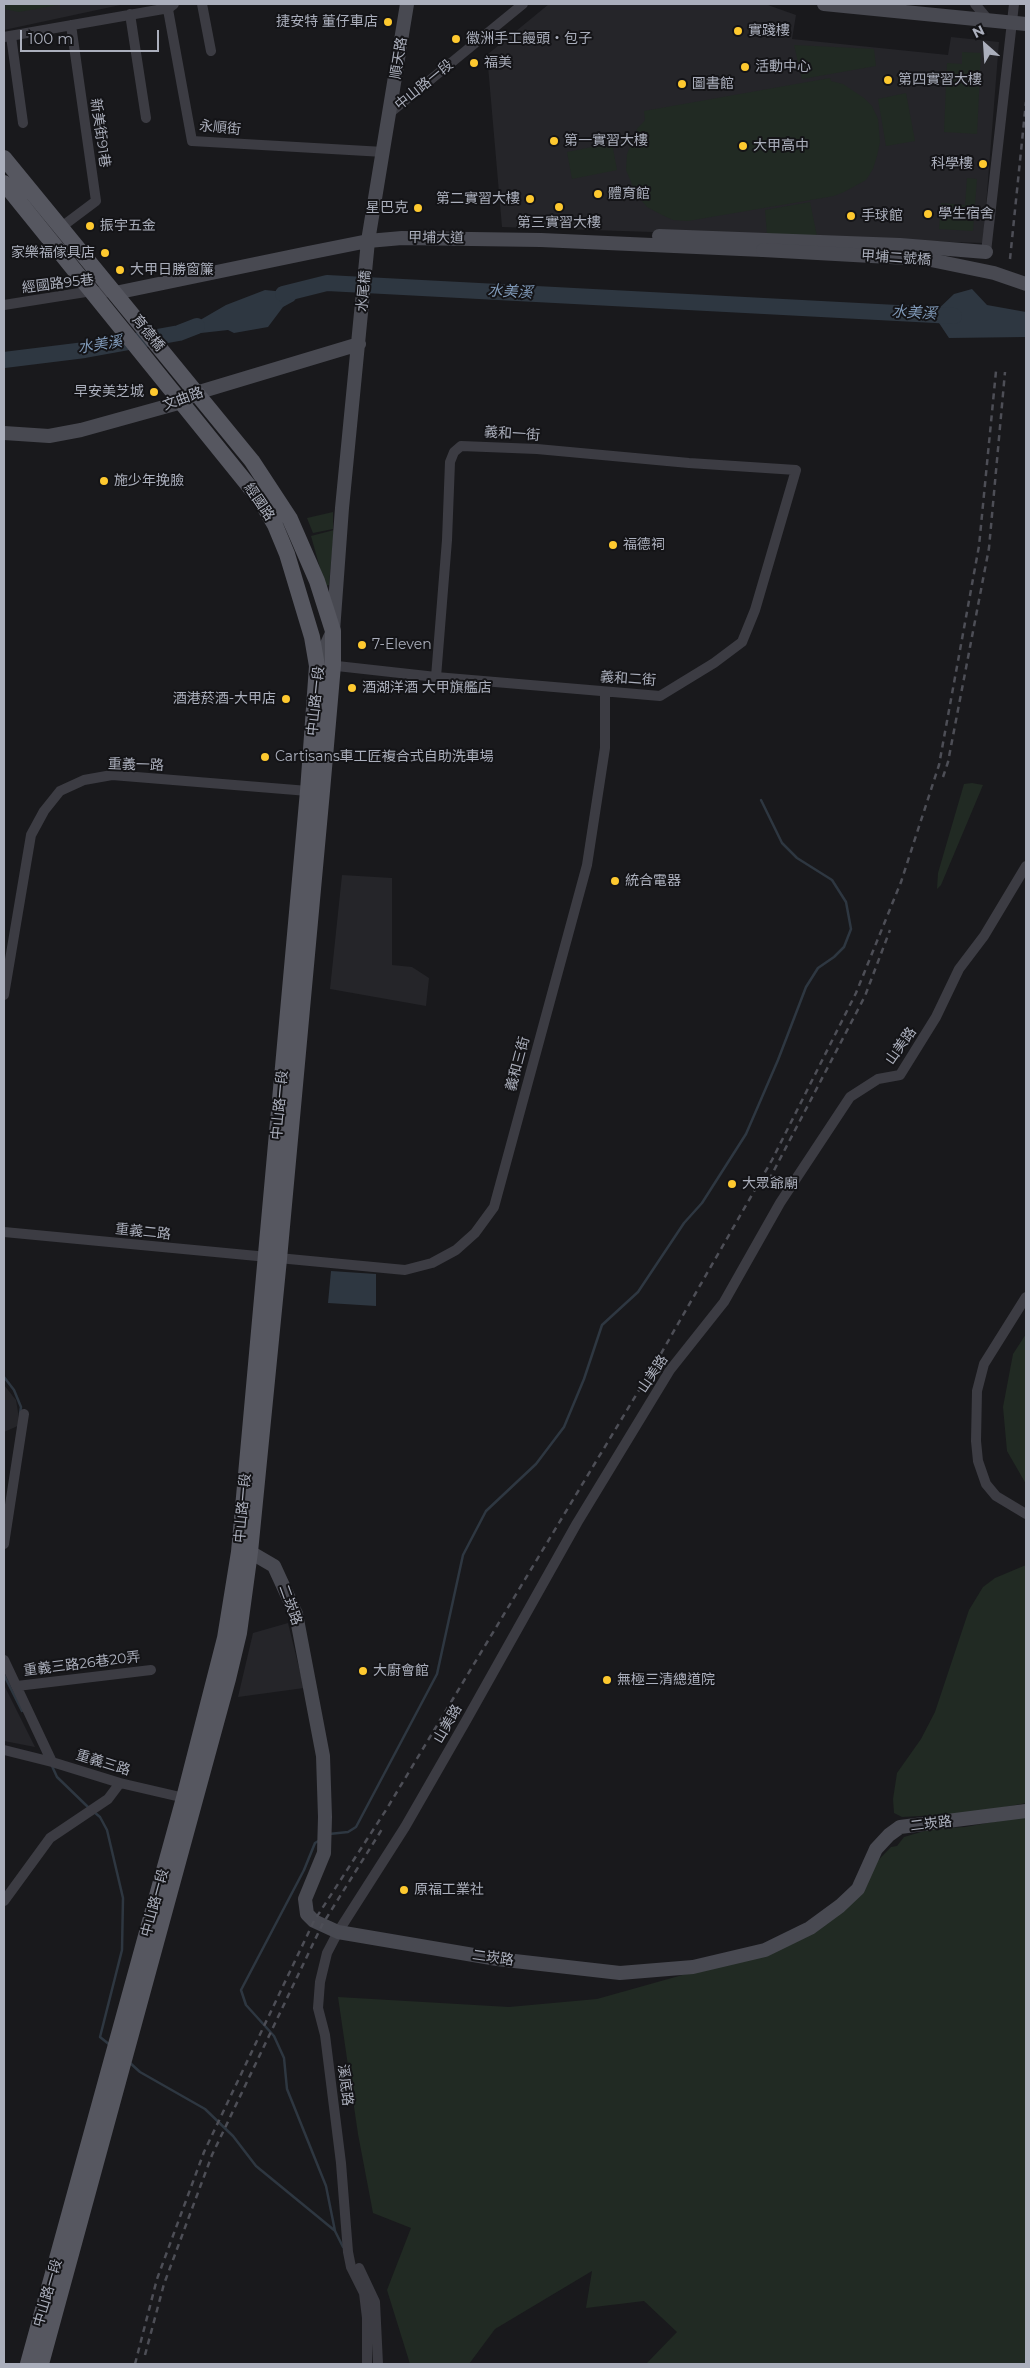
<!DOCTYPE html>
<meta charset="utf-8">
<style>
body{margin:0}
#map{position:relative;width:1030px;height:2368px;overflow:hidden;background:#19191c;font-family:Montserrat,sans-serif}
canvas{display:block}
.frame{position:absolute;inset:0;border:5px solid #abafbc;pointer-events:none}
.north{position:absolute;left:960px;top:20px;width:50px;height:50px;-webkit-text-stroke:4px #141417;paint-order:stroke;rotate:334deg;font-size:14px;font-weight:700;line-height:20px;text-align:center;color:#abafbc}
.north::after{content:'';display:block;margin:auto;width:18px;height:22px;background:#abafbc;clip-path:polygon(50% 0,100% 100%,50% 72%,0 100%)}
.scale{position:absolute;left:20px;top:30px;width:139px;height:22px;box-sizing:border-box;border:2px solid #abafbc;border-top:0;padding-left:6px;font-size:15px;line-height:18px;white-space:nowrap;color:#abafbc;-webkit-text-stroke:4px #141417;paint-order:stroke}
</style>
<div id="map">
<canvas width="1030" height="2368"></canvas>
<div class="frame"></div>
<div class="north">N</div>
<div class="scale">100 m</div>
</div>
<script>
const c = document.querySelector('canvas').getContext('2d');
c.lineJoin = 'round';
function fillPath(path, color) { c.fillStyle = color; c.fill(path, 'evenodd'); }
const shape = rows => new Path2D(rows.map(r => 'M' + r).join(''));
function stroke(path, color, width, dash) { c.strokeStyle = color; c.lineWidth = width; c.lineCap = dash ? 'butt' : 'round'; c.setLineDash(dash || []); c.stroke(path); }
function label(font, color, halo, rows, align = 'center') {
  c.font = font + ' Montserrat,"Noto Sans TC",sans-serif'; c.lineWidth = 4; c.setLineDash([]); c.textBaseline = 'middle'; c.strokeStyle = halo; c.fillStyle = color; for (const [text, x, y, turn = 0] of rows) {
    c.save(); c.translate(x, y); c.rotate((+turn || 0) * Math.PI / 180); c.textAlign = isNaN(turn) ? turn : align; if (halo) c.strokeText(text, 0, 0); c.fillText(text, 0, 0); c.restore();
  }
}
const built = shape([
 [4,4,125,4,4,30],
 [549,4,765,4,796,15,792,39,948,55,951,37,999,42,983,243,502,227,488,66,482,59],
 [342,875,392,878,392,965,412,967,429,978,426,1006,330,989],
 [4,1385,16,1400,20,1425,4,1432],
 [288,1623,304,1688,238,1697,253,1633],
 [4,1685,35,1747,4,1741]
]);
const green = shape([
 [4,4,63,4,19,12,4,9],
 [794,45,874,49,876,66,802,79],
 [962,52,981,53,977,134,944,132,947,63,962,64],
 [830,78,831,81,843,84,864,98,872,106,878,119,880,142,877,156,873,169,866,180,844,192,834,196,688,221,673,220,662,215,647,207,636,194,626,170,627,154,637,129,645,120,644,111],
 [906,93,915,141,886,146,878,99],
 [612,143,617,170,572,179,567,152],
 [967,178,977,179,973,231,939,229,941,203,965,205],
 [810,202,817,236,767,234,765,210],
 [333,512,333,529,313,533,307,518],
 [334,530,329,585,325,586,311,536],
 [972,783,983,785,941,885,937,889,938,873,964,784],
 [1026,1334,1026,1484,1007,1451,1003,1407,1013,1354],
 [1026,1565,1026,1803,974,1813,902,1817,894,1813,893,1799,897,1773,921,1739,935,1712,969,1610,983,1587,995,1578],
 [1026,1816,1026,2364,646,2364,677,2332,644,2301,586,2308,592,2271,495,2329,469,2364,410,2364,387,2290,411,2228,373,2213,358,2134,338,1997,509,2007,597,1999,775,1949,829,1911,891,1847,897,1846,904,1837,931,1829,965,1827]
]);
const water = shape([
 [304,289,294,301,283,307,268,327,234,333,228,330,183,335,176,334,226,305,265,290,275,291],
 [972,289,987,305,1026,312,1026,337,949,338,933,314,954,294],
 [331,1271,376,1274,376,1306,328,1303]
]);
const stream = shape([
 [4,1377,14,1390,21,1407,20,1414],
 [4,1675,22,1711],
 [52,1766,57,1777,89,1808],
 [94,1812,100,1817,107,1830,123,1898,122,1950,100,2037,110,2045],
 [329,1834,348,1832,356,1827,437,1674,463,1555,486,1511,536,1464,564,1427,584,1379,602,1325,638,1292,684,1223,702,1203,746,1134,778,1060,806,987,818,968,834,957,844,947,851,929,846,902,832,880,797,858,782,843,761,800],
 [320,1840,315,1843,304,1870,241,1990,246,2005,274,2036,284,2058,287,2089,326,2186,335,2231,343,2247],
 [129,2062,140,2072,205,2109,233,2136,256,2166,334,2230]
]);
const river = shape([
 [283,294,327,283,954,316],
 [4,360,85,350,179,333,197,326]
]);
const street = shape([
 [167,4,192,141,384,152],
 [202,4,211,51],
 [975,4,990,22],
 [130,14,146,118],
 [11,36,23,123],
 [4,37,169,8,174,4],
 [391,112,523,4],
 [60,228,96,201,71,25],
 [986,252,1014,4],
 [4,305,92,291,115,293],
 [328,665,436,677,660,696,714,663,742,642,755,610,796,470,689,463,537,449,461,446,454,452,450,462,447,540,436,677],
 [4,995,31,835,44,811,60,791,84,780,112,775,308,791],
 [4,1232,405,1270,432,1263,456,1250,475,1233,494,1207,587,865,605,748,605,692],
 [1026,1297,984,1364,977,1391,976,1441,978,1461,986,1484,996,1496,1026,1514],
 [4,1544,24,1414],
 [4,1660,52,1762],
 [17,1686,151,1670],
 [4,1750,52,1762,120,1783,189,1799],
 [4,1901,50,1838,108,1799,120,1783],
 [359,2268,375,2302,378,2364],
 [367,2364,367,2318,364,2293,351,2267,348,2252,341,2163,325,2035,318,2008,320,1982,327,1953,338,1932,405,1827,467,1719,577,1523,670,1370,724,1302,780,1203,850,1097,878,1079,900,1075,936,1017,959,969,984,936,1026,866]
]);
const secondary = shape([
 [824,4,1026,24],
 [659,236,900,245,986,252],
 [115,293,308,253,368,241,402,238,541,240,763,250],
 [4,433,49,436,81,430,182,402,196,393,359,344],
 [317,666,333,631,342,508,368,241,407,4],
 [240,1552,250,1552,274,1566,296,1614,323,1756,325,1817,324,1853,305,1899,307,1914,314,1921,338,1932,497,1959,620,1973,693,1967,765,1950,810,1928,840,1906,858,1889,876,1849,889,1835,900,1827,1026,1811]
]);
const primary = shape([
 [4,158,252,461,290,519,317,581,333,631,333,665,322,791,279,1259,250,1552,239,1633,228,1679,41,2364],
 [4,183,261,501,275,525,287,554,312,637,317,666,308,791,239,1552,225,1638,184,1798,28,2364]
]);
const rail = shape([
 [1010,259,1026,102],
 [943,777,948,762,989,548,1005,372],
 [769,1180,865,996,890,930],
 [145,2355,164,2284,212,2155,322,1925,384,1826],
 [135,2364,157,2279,204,2152,314,1921,386,1810,659,1357,772,1160,856,993,901,882,939,765,979,546,996,371]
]);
const secondaryBridge = shape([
 [763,250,926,259,994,273,1026,284]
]);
const markers = [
 [388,22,5,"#fec92f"],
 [738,31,5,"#fec92f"],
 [456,39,5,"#fec92f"],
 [474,63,5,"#fec92f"],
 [745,67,5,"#fec92f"],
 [888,80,5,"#fec92f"],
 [682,84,5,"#fec92f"],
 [554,141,5,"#fec92f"],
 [743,146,5,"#fec92f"],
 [983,164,5,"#fec92f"],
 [598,194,5,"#fec92f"],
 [530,199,5,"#fec92f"],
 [559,207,5,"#fec92f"],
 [418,208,5,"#fec92f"],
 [928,214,5,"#fec92f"],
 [851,216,5,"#fec92f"],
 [90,226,5,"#fec92f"],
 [105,253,5,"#fec92f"],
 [120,270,5,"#fec92f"],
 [154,392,5,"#fec92f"],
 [104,481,5,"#fec92f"],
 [613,545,5,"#fec92f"],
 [362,645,5,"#fec92f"],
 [352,688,5,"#fec92f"],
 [286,699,5,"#fec92f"],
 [265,757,5,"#fec92f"],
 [615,881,5,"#fec92f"],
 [732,1184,5,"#fec92f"],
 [363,1671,5,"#fec92f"],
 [607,1680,5,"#fec92f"],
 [404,1890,5,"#fec92f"]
];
const poiNames = [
 ["捷安特 董仔車店",378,22,"right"],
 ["實踐樓",748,31],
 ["徽洲手工饅頭‧包子",466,39],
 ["福美",484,63],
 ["活動中心",755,67],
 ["第四實習大樓",898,80],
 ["圖書館",692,84],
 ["第一實習大樓",564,141],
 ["大甲高中",753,146],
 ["科學樓",973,164,"right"],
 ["體育館",608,194],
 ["第二實習大樓",520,199,"right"],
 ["星巴克",408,208,"right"],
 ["學生宿舍",938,214],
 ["手球館",861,216],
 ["第三實習大樓",559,223,"center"],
 ["振宇五金",100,226],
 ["家樂福傢具店",95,253,"right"],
 ["大甲日勝窗簾",130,270],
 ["早安美芝城",144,392,"right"],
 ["施少年挽臉",114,481],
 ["福德祠",623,545],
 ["7-Eleven",372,645],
 ["酒湖洋酒 大甲旗艦店",362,688],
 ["酒港菸酒-大甲店",276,699,"right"],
 ["Cartisans車工匠複合式自助洗車場",275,757],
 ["統合電器",625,881],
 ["大眾爺廟",742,1184],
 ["大廚會館",373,1671],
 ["無極三清總道院",617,1680],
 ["原福工業社",414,1890]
];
const streetNames = [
 ["順天路",399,58,-81],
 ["中山路一段",424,85,-39],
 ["永順街",220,128,6],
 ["新美街91巷",100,133,82],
 ["甲埔大道",436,238,1],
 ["甲埔二號橋",896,258,4],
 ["經國路95巷",58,284,-7],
 ["水尾橋",364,291,-85],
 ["育德橋",148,333,51],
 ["文曲路",183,399,-20],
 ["義和一街",512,434,4],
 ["經國路",259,502,56],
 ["義和二街",628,679,4],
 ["中山路一段",316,701,-84],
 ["重義一路",136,765,2],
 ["山美路",901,1046,-55],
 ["義和三街",518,1064,-75],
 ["中山路一段",280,1105,-85],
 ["重義二路",143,1232,6],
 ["山美路",653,1374,-56],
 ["中山路一段",243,1508,-85],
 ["二崁路",290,1605,70],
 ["重義三路26巷20弄",82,1664,-7],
 ["山美路",448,1724,-60],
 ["重義三路",103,1763,17],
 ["二崁路",931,1824,-7],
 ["中山路一段",155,1903,-75],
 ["二崁路",493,1958,8],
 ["溪底路",345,2085,83],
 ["中山路一段",48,2293,-74]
];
const waterNames = [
 ["水美溪",510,292,3],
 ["水美溪",914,313,3],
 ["水美溪",100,345,-9]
];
fillPath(built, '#252529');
fillPath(green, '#212a23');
fillPath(water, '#2e3741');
stroke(stream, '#2e3741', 2.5);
stroke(river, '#2e3741', 16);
stroke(street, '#3c3c43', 10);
stroke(secondary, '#484951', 14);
stroke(primary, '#565760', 16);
stroke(rail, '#4d4e56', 2.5, [6, 5]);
stroke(secondaryBridge, '#484951', 14);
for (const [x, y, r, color] of markers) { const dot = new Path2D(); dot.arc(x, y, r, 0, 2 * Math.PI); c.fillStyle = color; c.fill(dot); stroke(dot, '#141417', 2); }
label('14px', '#abafbc', '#141417', poiNames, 'left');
label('14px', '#abafbc', '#141417', streetNames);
label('italic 15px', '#809ab9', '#141417', waterNames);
</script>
